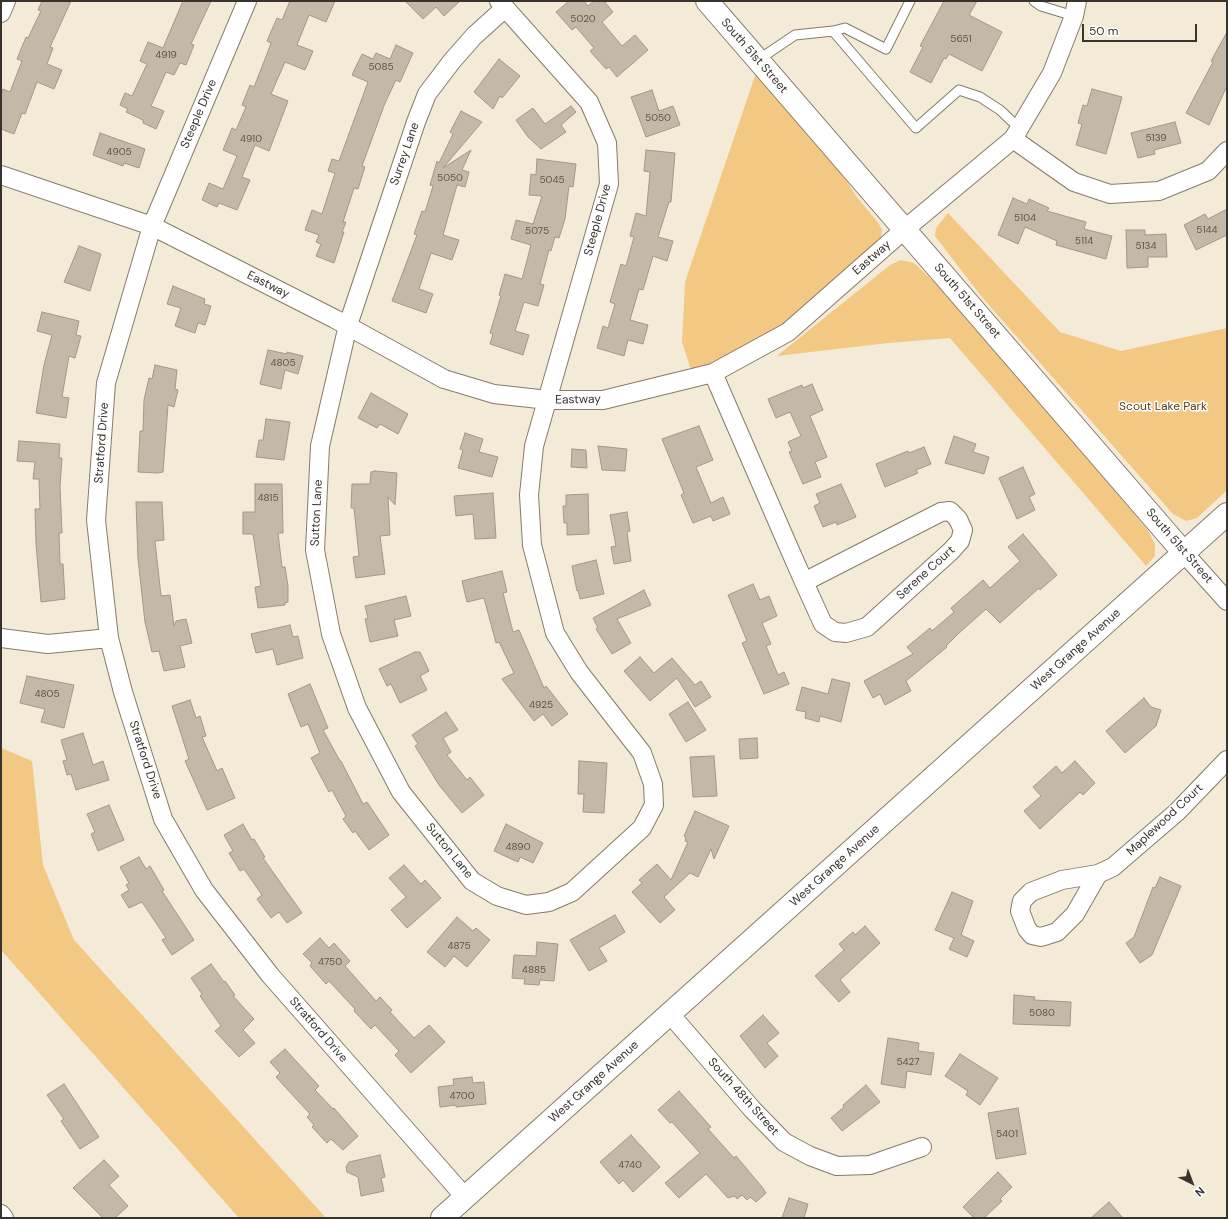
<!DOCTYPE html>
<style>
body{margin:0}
#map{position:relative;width:1228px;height:1219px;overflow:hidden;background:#f4ead8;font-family:"DM Sans",sans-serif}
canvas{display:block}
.frame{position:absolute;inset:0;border:2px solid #38332d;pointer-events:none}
.north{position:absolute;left:1172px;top:1163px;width:40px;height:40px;-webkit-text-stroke:3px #fff;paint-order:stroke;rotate:138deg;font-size:11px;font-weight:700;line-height:16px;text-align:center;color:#38332d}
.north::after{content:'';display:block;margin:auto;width:14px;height:18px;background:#38332d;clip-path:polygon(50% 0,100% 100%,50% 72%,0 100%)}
.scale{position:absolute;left:1082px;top:24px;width:115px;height:18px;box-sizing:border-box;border:2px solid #38332d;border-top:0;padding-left:5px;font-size:12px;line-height:14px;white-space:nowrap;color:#38332d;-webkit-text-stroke:3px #fff;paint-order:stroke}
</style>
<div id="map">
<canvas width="1228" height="1219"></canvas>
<div class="frame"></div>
<div class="north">N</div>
<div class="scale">50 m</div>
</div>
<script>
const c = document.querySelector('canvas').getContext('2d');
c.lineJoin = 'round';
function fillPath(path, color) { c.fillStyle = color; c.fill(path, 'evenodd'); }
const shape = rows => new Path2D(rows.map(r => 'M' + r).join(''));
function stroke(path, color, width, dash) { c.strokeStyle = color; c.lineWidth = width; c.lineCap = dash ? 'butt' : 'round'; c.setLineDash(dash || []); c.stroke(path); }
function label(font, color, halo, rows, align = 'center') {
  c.font = font + ' "DM Sans",sans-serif'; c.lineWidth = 3; c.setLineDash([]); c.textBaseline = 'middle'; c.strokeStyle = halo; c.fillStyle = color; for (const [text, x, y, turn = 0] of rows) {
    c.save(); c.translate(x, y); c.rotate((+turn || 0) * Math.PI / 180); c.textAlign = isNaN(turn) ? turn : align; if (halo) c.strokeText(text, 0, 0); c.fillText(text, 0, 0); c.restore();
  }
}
const green = shape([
 [757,70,833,159,856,196,879,224,882,230,881,237,879,242,797,316,743,351,692,373,682,342,685,282],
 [948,213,1060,332,1121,351,1227,328,1227,490,1197,518,1186,521,1173,514,981,296,935,236,936,228],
 [901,260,914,263,950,297,1147,529,1155,544,1155,556,1146,566,950,338,888,343,777,356,890,265],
 [1,748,32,761,43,865,74,940,326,1218,239,1218,1,950]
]);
const building = shape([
 [42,1,71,1,50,47,53,48,47,64,62,70,54,89,37,82,25,114,22,113,14,134,1,129,1,96,3,89,10,92,22,61,17,59,26,37,28,38,41,11,38,10,42,1],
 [183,1,211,1,191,44,194,45,186,65,180,63,174,75,166,72,151,106,164,111,156,129,143,123,143,120,126,112,128,109,120,105,125,93,132,96,147,64,140,61,148,42,163,48,183,1],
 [290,1,335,1,326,22,309,15,297,45,313,51,305,70,285,62,271,94,288,101,269,151,255,145,242,177,250,180,237,210,219,203,217,207,202,200,209,183,223,189,237,156,223,150,232,128,236,130,246,107,242,105,250,85,254,87,267,54,271,43,267,41,277,18,282,20,290,1],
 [405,1,460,1,444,16,436,7,423,19,405,1],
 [569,1,584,1,588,6,594,1,604,1,613,12,602,22,622,46,635,35,648,50,617,77,609,67,606,69,590,51,594,48,576,27,572,30,556,12,569,1],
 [944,1,977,1,969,15,1002,32,982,71,949,54,946,59,944,58,931,83,910,72,923,47,920,46,944,1],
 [1227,32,1227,86,1209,125,1186,113,1213,62,1211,61,1227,32],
 [396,45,413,53,400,82,396,80,385,103,362,166,365,167,358,189,354,188,343,222,346,222,342,232,344,232,334,263,316,256,321,244,316,242,319,235,305,230,312,210,322,214,335,173,328,171,332,159,339,161,368,82,352,75,362,54,373,59,376,53,390,59,396,45],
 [499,59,520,76,502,98,500,96,493,109,474,92,499,59],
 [1092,89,1122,97,1106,154,1076,145,1082,124,1078,123,1083,105,1087,106,1092,89],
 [652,90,659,111,673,106,680,125,646,137,631,97,652,90],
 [571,106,576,112,561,125,566,132,541,149,528,137,516,120,533,108,545,124,571,106],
 [461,111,482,122,443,168,471,150,462,170,469,172,465,187,457,185,443,235,459,240,452,260,431,253,419,289,433,294,426,313,392,301,417,235,414,234,422,211,425,212,433,186,430,185,437,161,439,163,453,134,450,132,461,111],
 [1175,122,1181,143,1154,150,1155,154,1138,158,1131,133,1175,122],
 [100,133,145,149,139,168,124,163,123,166,93,155,100,133],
 [646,150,675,153,671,202,669,202,658,237,673,241,667,261,653,256,643,290,639,289,630,320,648,325,643,344,628,340,624,356,597,348,603,326,608,328,615,304,610,302,621,264,626,266,634,237,630,236,636,213,646,216,650,172,644,171,646,150],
 [537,159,576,164,573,187,569,186,565,219,559,238,555,237,551,251,549,250,540,284,544,285,538,306,524,302,515,331,529,335,523,355,490,344,493,334,490,333,501,296,499,295,505,274,522,279,531,245,511,239,516,220,533,224,542,196,529,195,531,174,536,175,537,159],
 [1013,198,1027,204,1029,199,1049,208,1047,211,1086,222,1084,229,1112,236,1106,259,1056,245,1057,241,1025,227,1018,244,998,235,1013,198],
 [1227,209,1227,235,1196,250,1184,225,1205,214,1208,219,1227,209],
 [1126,230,1145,230,1145,235,1166,234,1167,257,1148,257,1148,267,1127,268,1126,230],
 [79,246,101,254,90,291,64,282,79,246],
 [173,286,205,299,204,304,211,306,205,325,198,323,195,333,175,326,181,308,167,304,173,286],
 [42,312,79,321,76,335,81,336,75,358,69,356,62,397,69,398,66,418,36,413,44,365,52,335,37,331,42,312],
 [268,350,287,354,287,352,303,356,298,374,285,370,281,389,260,384,268,350],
 [155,365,177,370,175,389,178,390,174,407,168,405,163,472,157,473,138,472,140,431,143,431,144,400,149,378,152,379,155,365],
 [812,384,823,410,810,416,827,457,815,462,821,477,803,484,789,452,792,451,788,442,801,436,790,412,776,418,768,399,802,385,803,388,812,384],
 [371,393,408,414,398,434,380,424,377,428,358,418,371,393],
 [266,419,290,422,284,460,256,457,259,440,263,440,266,419],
 [699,426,713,460,696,467,711,503,723,497,730,514,713,521,711,516,693,523,681,495,684,493,662,439,699,426],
 [465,433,483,439,479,452,498,457,492,477,458,468,463,450,460,449,465,433],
 [954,436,976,444,973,452,989,457,984,474,945,463,954,436],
 [19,441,60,444,59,458,62,458,60,486,62,533,59,533,60,564,63,564,65,599,41,602,36,544,35,509,40,509,39,479,33,479,35,462,17,461,19,441],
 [598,446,627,449,625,471,602,470,598,446],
 [924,447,931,464,916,470,918,473,885,487,876,464,908,451,909,453,924,447],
 [572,449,586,450,587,468,571,467,572,449],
 [1023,467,1035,494,1029,497,1035,510,1017,519,999,478,1023,467],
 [375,471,397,473,395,505,388,497,390,535,380,536,385,574,356,578,353,557,359,556,354,508,351,508,352,484,370,484,371,472,375,471],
 [255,484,282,484,283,533,278,533,282,567,285,567,288,586,288,602,285,603,285,605,258,608,255,587,261,586,253,534,243,534,243,512,255,512,255,484],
 [841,484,856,517,837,525,836,522,823,527,814,506,820,503,816,494,841,484],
 [493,493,496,538,475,539,473,514,456,516,454,496,493,493],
 [588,494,589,534,567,535,567,523,564,523,563,506,566,506,566,495,588,494],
 [136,502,162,502,164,540,155,541,161,596,170,595,174,626,176,621,186,619,192,643,180,646,185,667,164,671,159,651,152,652,145,622,138,559,136,502],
 [627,512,630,531,627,532,631,561,614,564,611,547,616,546,610,515,627,512],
 [1023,534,1057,575,1040,590,1039,588,1000,623,986,609,958,634,946,646,947,647,906,681,911,691,885,705,880,694,873,698,864,681,913,654,907,647,930,628,932,631,954,612,951,608,983,580,990,588,1020,561,1008,547,1023,534],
 [596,560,604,594,580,599,578,590,577,591,572,566,596,560],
 [502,571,507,592,503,593,513,632,519,630,544,688,546,686,568,714,552,726,543,714,534,721,502,679,514,673,499,642,496,643,484,598,467,602,462,581,502,571],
 [753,584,760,600,769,596,777,616,762,623,771,644,766,646,778,675,784,672,789,684,764,694,742,643,747,641,728,595,753,584],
 [644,590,651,605,617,619,631,643,612,654,596,629,598,628,593,618,644,590],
 [406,596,411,616,394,620,398,636,370,642,365,619,368,618,365,606,406,596],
 [290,625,293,637,298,636,303,658,277,665,273,649,256,653,251,634,290,625],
 [415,652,420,652,429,671,420,676,427,690,400,703,391,684,387,686,379,669,415,652],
 [640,657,654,673,672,658,695,685,701,681,711,697,695,707,677,678,650,701,624,671,640,657],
 [27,676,74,685,64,728,41,722,45,709,20,703,27,676],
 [832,679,850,683,841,722,820,716,819,722,805,718,806,712,796,710,802,687,828,694,832,679],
 [310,684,328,728,323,730,340,761,341,761,363,804,367,802,389,835,369,850,355,831,353,833,343,819,346,816,332,790,329,792,311,758,320,753,308,724,301,727,288,694,310,684],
 [1144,698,1151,707,1161,710,1156,726,1125,753,1106,731,1144,698],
 [190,700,196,718,200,716,206,736,202,737,217,771,222,768,235,798,207,810,185,761,189,759,172,706,190,700],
 [688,702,706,730,686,742,669,714,688,702],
 [446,712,458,730,443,738,451,752,447,755,467,780,470,777,484,795,462,813,439,785,415,746,418,744,412,735,446,712],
 [83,733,93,765,103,761,109,780,76,790,71,774,67,775,63,761,67,760,61,740,83,733],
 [757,738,758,758,740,759,739,739,757,738],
 [714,756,717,796,693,797,690,757,714,756],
 [579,761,607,763,604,813,583,812,584,794,578,794,579,761],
 [1075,761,1095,783,1083,795,1080,792,1040,829,1024,811,1041,796,1033,787,1056,766,1062,773,1075,761],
 [109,805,124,840,98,851,91,834,95,832,87,814,109,805],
 [695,811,729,826,714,859,711,849,698,877,690,873,664,897,675,910,660,923,632,892,642,883,639,880,657,864,671,880,688,842,685,841,686,837,684,836,695,811],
 [243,824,252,840,254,839,265,857,263,858,302,913,287,923,279,912,271,918,257,899,262,895,244,869,240,871,229,853,233,851,224,835,243,824],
 [506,824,543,843,533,863,520,857,518,862,494,851,506,824],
 [139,857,146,869,150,866,164,890,162,891,194,940,172,955,162,940,166,938,142,902,129,908,121,895,129,890,126,885,129,883,120,867,139,857],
 [404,865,421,884,425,880,441,898,407,928,391,910,406,897,389,878,404,865],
 [1160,877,1181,886,1152,955,1140,963,1126,943,1134,937,1153,887,1155,888,1160,877],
 [952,892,973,901,961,935,974,941,967,957,949,949,954,938,935,930,952,892],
 [615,915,625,932,599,948,607,961,589,971,570,940,615,915],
 [457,917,473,931,476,928,490,940,467,967,454,956,445,967,427,952,457,917],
 [865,926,880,943,840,980,850,992,839,1002,815,976,844,950,839,944,853,932,855,935,865,926],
 [320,938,329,948,334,943,350,961,345,966,376,1001,380,997,392,1010,390,1012,414,1038,429,1025,445,1042,411,1073,395,1055,399,1051,375,1025,371,1029,354,1011,355,1009,329,981,326,984,310,966,312,963,303,954,320,938],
 [537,942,558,944,554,981,540,980,539,985,524,984,525,979,512,978,514,955,536,956,537,942],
 [211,964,224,982,225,981,235,995,233,996,254,1019,243,1030,255,1043,239,1057,215,1031,221,1026,200,996,202,994,191,978,211,964],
 [1014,995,1035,997,1034,1000,1071,1002,1070,1026,1013,1024,1014,995],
 [763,1015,779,1033,767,1043,778,1056,765,1068,740,1036,763,1015],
 [888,1038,919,1043,918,1051,934,1053,931,1075,907,1071,905,1088,881,1084,888,1038],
 [285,1049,319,1086,315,1090,333,1109,334,1108,358,1136,343,1150,331,1139,327,1143,312,1127,314,1125,307,1117,310,1114,276,1077,280,1073,270,1062,285,1049],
 [960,1054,998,1078,980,1105,966,1095,968,1091,945,1076,960,1054],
 [472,1077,473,1083,484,1082,486,1104,456,1107,456,1105,440,1107,438,1087,454,1085,453,1079,472,1077],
 [64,1084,99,1137,80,1149,61,1121,64,1119,47,1095,64,1084],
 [866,1085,880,1102,842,1131,831,1118,844,1107,843,1105,866,1085],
 [679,1091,711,1127,708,1129,734,1158,736,1156,762,1187,766,1193,756,1202,750,1197,747,1200,742,1195,737,1199,735,1196,728,1198,706,1174,679,1198,665,1183,700,1153,672,1122,670,1123,658,1110,679,1091],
 [1018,1108,1026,1154,996,1159,988,1113,1018,1108],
 [631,1135,660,1167,633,1192,623,1180,619,1184,600,1162,631,1135],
 [380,1155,385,1177,381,1178,384,1191,361,1196,358,1177,347,1172,346,1167,349,1162,380,1155],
 [104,1160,119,1176,109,1185,128,1206,115,1218,103,1218,73,1188,104,1160],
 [998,1172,1012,1187,1000,1199,1002,1201,984,1218,974,1218,963,1207,998,1172],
 [789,1198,808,1204,804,1218,782,1218,789,1198],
 [1109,1202,1123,1218,1091,1218,1109,1202]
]);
const service = shape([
 [1034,1,1041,6,1074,16],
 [833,31,845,28,886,49,910,1],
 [758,60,795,35,833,31,916,128,959,90,980,97,1000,110,1019,128]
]);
const minor = shape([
 [247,1,152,226,106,383,96,520,109,638,123,692,163,819,204,890,270,975,465,1197],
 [499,1,589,102,607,143,609,184,534,446,529,495,532,545,555,633,579,672,642,753,653,784,654,805,642,828,572,892,549,902,526,905,497,896,472,881,401,792,357,708,331,634,315,550,320,446,348,325,416,122,427,94,452,61,474,36,505,8],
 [1,13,6,1],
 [1013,139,1074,182,1110,194,1159,191,1208,171,1227,151],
 [1,175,152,226,335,319,444,379,494,394,548,400,603,400,713,373,788,332,905,229,1013,139,1052,73,1074,16,1077,1],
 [713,373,789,548,804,582,823,624,835,632,846,633,867,627,951,551,960,541,963,530,958,519,950,511,941,512,804,582],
 [1184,553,1227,601],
 [1,638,48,644,109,638],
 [1098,874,1075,914,1057,932,1041,937,1032,935,1027,929,1020,911,1022,901,1031,892,1062,880,1098,874,1113,867,1177,812,1227,760],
 [670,1014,752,1109,784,1142,810,1156,837,1166,870,1165,922,1147],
 [1,1214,4,1218]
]);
const tertiary = shape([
 [707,1,1184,553],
 [442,1218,1227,514]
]);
const numberNames = [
 ["5020",583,19],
 ["5651",961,39],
 ["4919",166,55],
 ["5085",381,67],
 ["5050",658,118],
 ["5139",1156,138],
 ["4910",251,139],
 ["4905",119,152],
 ["5050",450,178],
 ["5045",552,180],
 ["5104",1025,218],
 ["5144",1207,230],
 ["5075",537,231],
 ["5114",1084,241],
 ["5134",1146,246],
 ["4805",283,363],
 ["4815",268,498],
 ["4805",47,694],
 ["4925",541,705],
 ["4890",518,847],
 ["4875",459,946],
 ["4750",330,962],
 ["4885",534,970],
 ["5080",1042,1013],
 ["5427",908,1062],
 ["4700",462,1096],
 ["5401",1007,1134],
 ["4740",630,1165]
];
const streetNames = [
 ["South 51st Street",754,56,49],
 ["Steeple Drive",199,114,-67],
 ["Surrey Lane",405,154,-71],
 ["Steeple Drive",598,220,-75],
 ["Eastway",872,258,-41],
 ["Eastway",268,285,27],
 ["South 51st Street",967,301,49],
 ["Eastway",578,400,-1],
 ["Stratford Drive",102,443,-86],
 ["Sutton Lane",317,513,-87],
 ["South 51st Street",1179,546,49],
 ["Serene Court",926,573,-42],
 ["West Grange Avenue",1076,650,-42],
 ["Stratford Drive",145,760,72],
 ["Maplewood Court",1165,820,-43],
 ["Sutton Lane",449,851,51],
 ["West Grange Avenue",835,866,-42],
 ["Stratford Drive",318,1030,49],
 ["West Grange Avenue",594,1082,-42],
 ["South 48th Street",743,1097,48]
];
const parkNames = [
 ["Scout Lake Park",1163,407]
];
fillPath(green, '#f2c883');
fillPath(building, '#c4b9a9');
stroke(building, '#a29888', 1);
stroke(service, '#857b6b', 11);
stroke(minor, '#857b6b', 20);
stroke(tertiary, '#857b6b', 24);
stroke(service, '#fff', 9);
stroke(minor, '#fff', 18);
stroke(tertiary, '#fff', 22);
label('10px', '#5b544c', null, numberNames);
label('12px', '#38332d', '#fff', streetNames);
label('12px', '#54401b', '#fff', parkNames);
</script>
